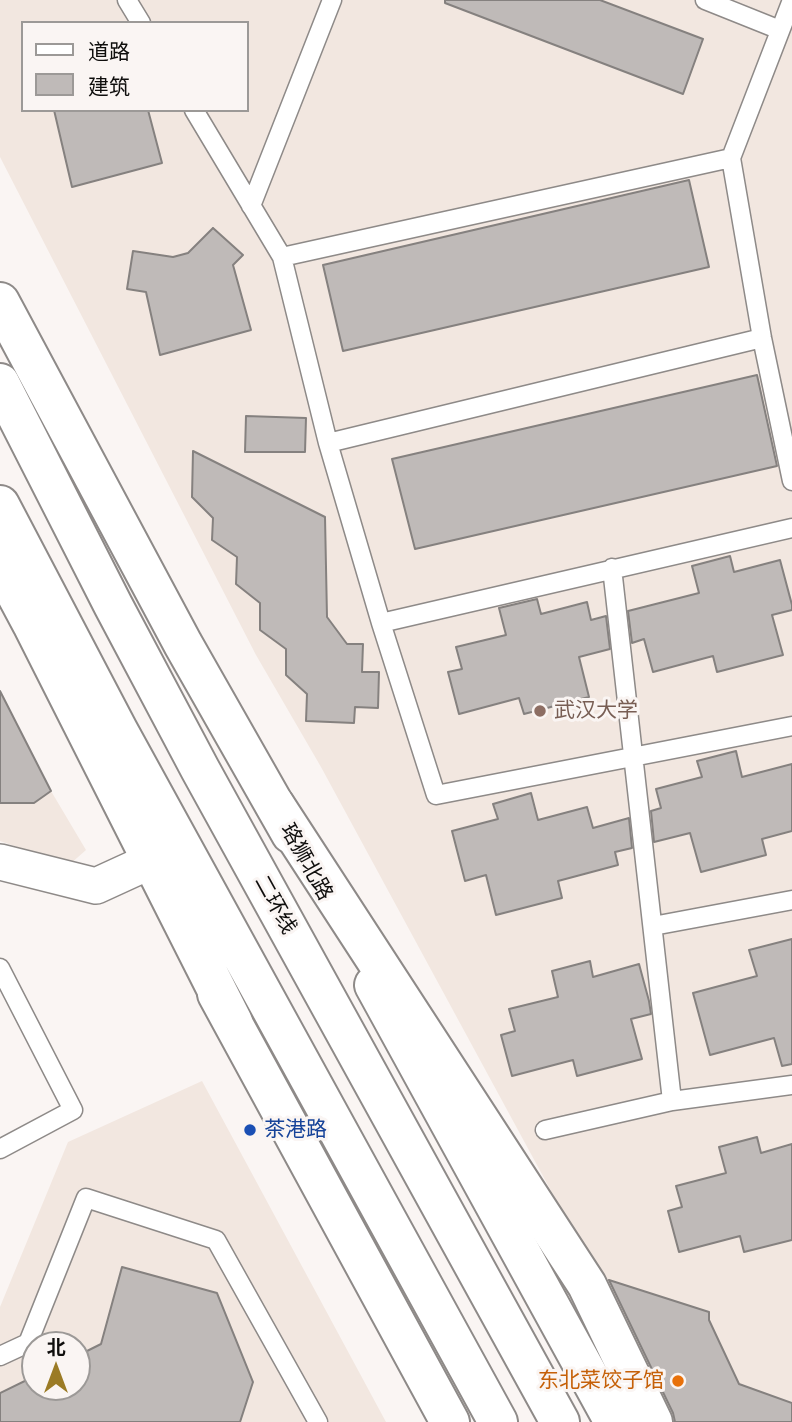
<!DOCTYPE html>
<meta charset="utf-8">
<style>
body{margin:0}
#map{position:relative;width:792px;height:1422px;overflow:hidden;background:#faf5f3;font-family:"PT Sans","Noto Sans SC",sans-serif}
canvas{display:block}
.legend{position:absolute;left:21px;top:21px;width:228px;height:91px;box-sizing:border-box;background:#faf5f3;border:2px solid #9c9997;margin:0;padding:9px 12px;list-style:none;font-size:21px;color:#0f0e0d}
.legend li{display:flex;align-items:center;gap:14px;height:35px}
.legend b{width:35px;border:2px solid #9c9997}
.north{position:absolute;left:21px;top:1331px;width:70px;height:70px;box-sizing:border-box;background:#faf5f3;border:2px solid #9c9997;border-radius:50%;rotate:0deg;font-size:19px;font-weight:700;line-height:28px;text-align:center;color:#0f0e0d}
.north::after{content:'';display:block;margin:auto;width:24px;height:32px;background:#9b7b25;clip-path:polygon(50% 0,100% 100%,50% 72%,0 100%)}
</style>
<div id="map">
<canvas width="792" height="1422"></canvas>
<ul class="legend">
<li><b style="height:9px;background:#fff"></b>道路</li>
<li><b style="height:19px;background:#bfbab8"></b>建筑</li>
</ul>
<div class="north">北</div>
</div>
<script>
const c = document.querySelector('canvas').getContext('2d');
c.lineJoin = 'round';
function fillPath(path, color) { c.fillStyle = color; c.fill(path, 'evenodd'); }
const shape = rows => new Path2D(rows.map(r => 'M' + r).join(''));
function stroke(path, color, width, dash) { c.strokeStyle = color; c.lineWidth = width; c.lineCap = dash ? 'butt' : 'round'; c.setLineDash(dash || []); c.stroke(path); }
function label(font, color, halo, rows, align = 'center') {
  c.font = font + ' "PT Sans","Noto Sans SC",sans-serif'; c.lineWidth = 6; c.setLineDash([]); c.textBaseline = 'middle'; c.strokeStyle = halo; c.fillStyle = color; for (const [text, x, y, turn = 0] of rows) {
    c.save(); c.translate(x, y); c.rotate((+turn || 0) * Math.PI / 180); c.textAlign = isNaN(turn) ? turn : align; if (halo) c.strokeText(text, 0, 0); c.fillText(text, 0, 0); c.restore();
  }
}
const built = shape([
 [0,0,792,0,792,1422,669,1422,582,1248,321,767,256,655,0,157],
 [23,23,247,23,247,110,23,110],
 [0,696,2,696,51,791,86,850,69,865,0,841],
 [202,1081,386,1422,0,1422,0,1307,68,1142],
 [35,1345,77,1345,77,1387,35,1387]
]);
const building = shape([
 [445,0,600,0,703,39,683,94,445,3,445,0],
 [54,110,148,110,162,163,72,187,54,110],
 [689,180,709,267,343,351,323,265,689,180],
 [213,228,243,255,233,265,251,330,160,355,146,292,127,289,133,251,173,257,188,253,213,228],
 [757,375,777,466,415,549,392,459,757,375],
 [246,416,306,418,305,452,245,452,246,416],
 [193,451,325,517,327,617,347,644,363,644,362,672,379,672,378,708,355,707,354,723,306,721,307,694,286,675,286,649,260,630,260,603,236,584,237,557,212,540,213,518,192,497,193,451],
 [730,556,734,572,780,560,792,605,792,610,772,615,783,655,717,672,713,656,653,672,644,639,632,643,628,611,699,593,692,566,730,556],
 [537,599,541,614,587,602,591,620,606,616,610,649,579,657,589,697,524,714,519,698,459,714,448,672,462,669,456,647,506,635,499,608,537,599],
 [0,691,51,791,34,803,0,803,0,691],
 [736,751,742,777,792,764,792,831,762,839,766,855,701,872,690,833,654,842,651,811,661,808,656,789,702,777,697,761,736,751],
 [531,793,538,820,587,807,593,828,629,818,632,848,615,852,618,865,558,881,562,898,496,915,486,875,465,881,452,831,498,819,493,804,531,793],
 [792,939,792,1064,782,1066,774,1038,710,1055,693,993,757,976,749,950,792,939],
 [590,961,593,977,639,964,649,1001,651,1014,631,1019,642,1059,577,1076,573,1060,512,1076,501,1035,515,1031,509,1009,558,997,552,971,590,961],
 [757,1137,761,1153,792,1144,792,1240,744,1252,740,1236,679,1252,668,1211,682,1207,676,1186,726,1173,719,1147,757,1137],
 [122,1267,217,1293,253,1382,240,1422,0,1422,0,1393,35,1376,35,1387,77,1387,77,1356,101,1344,122,1267],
 [609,1280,709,1312,709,1320,739,1384,792,1403,792,1422,675,1422,673,1413,609,1280]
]);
const service = shape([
 [127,0,141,23],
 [705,0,780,30],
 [792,0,731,158,762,338,792,481],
 [194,110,282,257,328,443,381,623,436,795,792,726],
 [251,206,332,0],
 [282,257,731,158],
 [328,443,762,338],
 [612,568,672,1101],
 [381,623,792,528],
 [653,926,792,900],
 [0,968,73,1110,0,1149],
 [545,1130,672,1101,792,1085],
 [0,1356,28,1343,86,1198,216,1240,318,1422]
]);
const minor = shape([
 [0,862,96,886,144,864]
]);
const primary = shape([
 [0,302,183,644,291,834],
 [374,985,614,1422],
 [217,994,450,1422]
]);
const trunk = shape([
 [0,383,113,605,200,769,560,1422],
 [0,505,118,730,498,1422],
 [0,564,32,624,233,1022],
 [275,805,587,1285,653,1422]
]);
const markers = [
 [540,711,7,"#8d6e63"],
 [250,1130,7,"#1a4fb4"],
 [678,1381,7,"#e8710a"]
];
const educationNames = [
 ["武汉大学",554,711]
];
const streetNames = [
 ["珞狮北路",306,862,61],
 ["二环线",275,905,61]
];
const transitNames = [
 ["茶港路",264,1130]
];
const foodNames = [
 ["东北菜饺子馆",664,1381]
];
fillPath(built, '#f2e7e0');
fillPath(building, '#bfbab8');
stroke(building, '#85817f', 2);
stroke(service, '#8e8a88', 21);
stroke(minor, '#8e8a88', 38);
stroke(primary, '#8e8a88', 42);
stroke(trunk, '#8e8a88', 42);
stroke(service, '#fff', 18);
stroke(minor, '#fff', 35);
stroke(primary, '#fff', 38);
stroke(trunk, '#fff', 38);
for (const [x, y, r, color] of markers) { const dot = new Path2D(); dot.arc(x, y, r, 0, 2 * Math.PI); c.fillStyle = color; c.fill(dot); stroke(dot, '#faf5f3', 2.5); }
label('21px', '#785e54', '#faf5f3', educationNames, 'left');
label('21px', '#0f0e0d', '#faf5f3', streetNames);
label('21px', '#164399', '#faf5f3', transitNames, 'left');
label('21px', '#c56008', '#faf5f3', foodNames, 'right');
</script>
